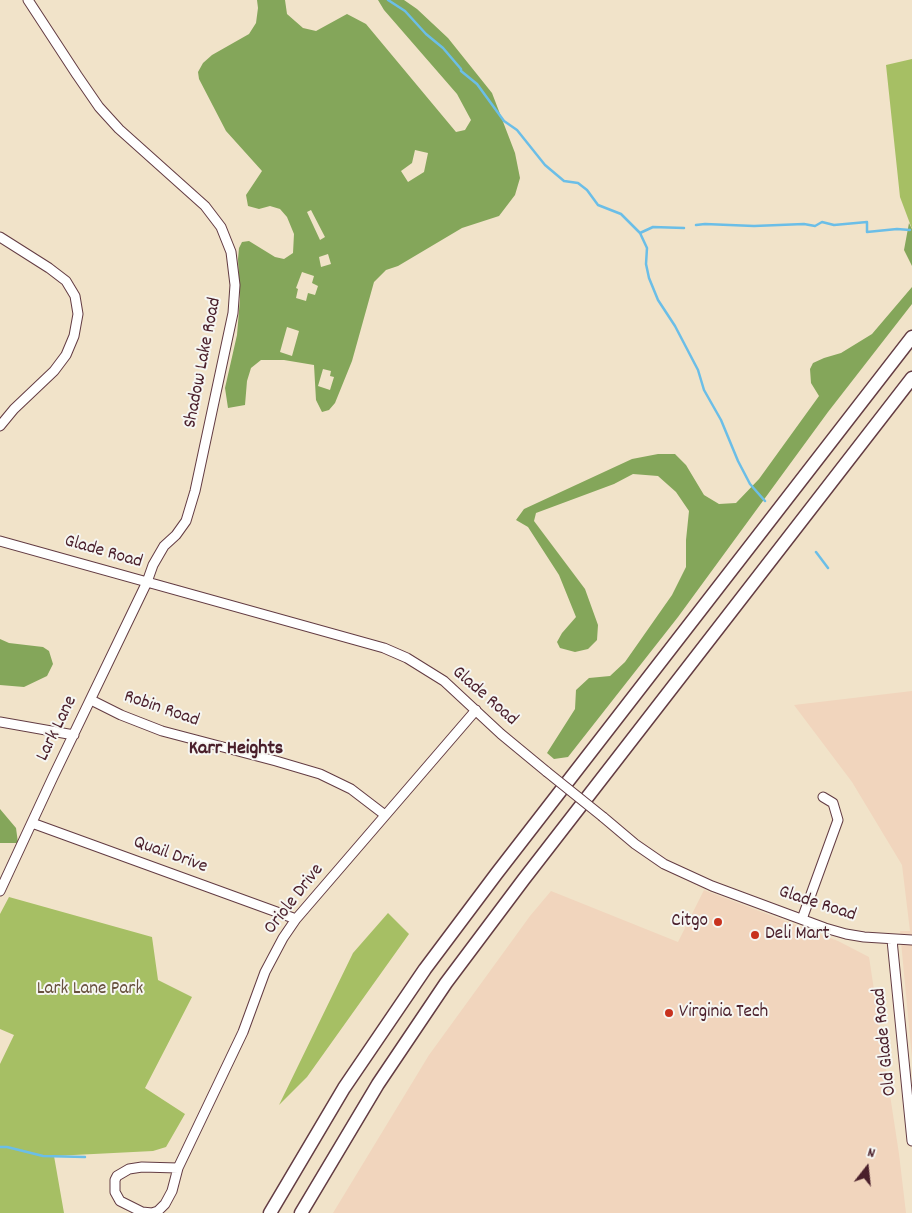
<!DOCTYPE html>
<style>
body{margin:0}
#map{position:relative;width:912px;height:1213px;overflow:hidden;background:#f1e3c9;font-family:Dekko,sans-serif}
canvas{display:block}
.north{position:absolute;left:842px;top:1143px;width:50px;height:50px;-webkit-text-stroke:4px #f6f6f2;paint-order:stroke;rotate:16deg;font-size:14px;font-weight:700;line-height:20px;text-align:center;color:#4a1f2b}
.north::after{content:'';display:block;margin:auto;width:18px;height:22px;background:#4a1f2b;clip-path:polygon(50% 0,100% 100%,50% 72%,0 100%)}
</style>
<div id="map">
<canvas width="912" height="1213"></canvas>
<div class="north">N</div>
</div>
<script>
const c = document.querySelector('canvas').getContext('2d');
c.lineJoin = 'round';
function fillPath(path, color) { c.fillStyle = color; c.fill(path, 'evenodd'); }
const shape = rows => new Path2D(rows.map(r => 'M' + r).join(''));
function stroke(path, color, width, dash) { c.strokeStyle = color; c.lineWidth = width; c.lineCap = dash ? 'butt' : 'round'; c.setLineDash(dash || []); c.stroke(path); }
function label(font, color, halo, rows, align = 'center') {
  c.font = font + ' Dekko,sans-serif'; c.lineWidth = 4; c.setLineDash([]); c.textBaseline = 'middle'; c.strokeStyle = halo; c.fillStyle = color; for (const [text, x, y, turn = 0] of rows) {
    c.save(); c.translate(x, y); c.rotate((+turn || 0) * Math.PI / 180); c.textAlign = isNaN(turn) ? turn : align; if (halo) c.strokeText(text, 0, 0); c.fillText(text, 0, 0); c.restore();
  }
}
const built = shape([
 [912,691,912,1058,900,931,910,931,902,865,852,782,794,705],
 [704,890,838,941,869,957,899,1154,906,1213,333,1213,429,1055,530,916,551,891,678,942]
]);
const green = shape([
 [912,59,912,229,900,197,886,65],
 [9,897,152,937,158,980,192,997,145,1088,185,1114,166,1147,153,1151,54,1156,64,1213,0,1213,0,1064,14,1035,0,1029,0,914],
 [388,913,409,934,307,1077,279,1105,353,953]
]);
const forest = shape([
 [257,0,285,0,287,14,303,28,316,31,347,14,366,24,456,132,465,130,471,120,457,94,384,10,378,0,404,0,417,9,448,38,492,93,515,153,520,178,515,195,499,216,462,228,398,266,386,270,374,282,352,361,335,403,329,410,322,412,316,400,314,365,284,360,261,360,251,368,247,381,245,405,228,408,225,388,237,335,240,299,238,259,239,248,242,242,249,241,275,257,284,259,293,253,294,234,287,217,280,209,270,206,259,209,248,206,246,195,262,171,226,131,199,79,198,72,203,63,212,55,249,34,256,23,258,8],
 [415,150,428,153,424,172,408,182,401,171,412,163],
 [311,210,325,237,320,240,307,212],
 [328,254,331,264,321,267,319,257],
 [302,272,314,276,312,283,318,286,315,295,308,293,306,301,296,298,298,289,296,288],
 [287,327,299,331,292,356,280,352],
 [323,369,331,371,330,376,334,377,330,390,318,386],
 [909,223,912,229,912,266,904,250],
 [912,287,912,304,828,412,678,617,568,757,554,759,547,753,575,709,576,690,589,678,610,676,625,662,672,595,686,567,686,540,689,511,676,492,658,476,633,474,614,484,536,513,534,521,585,589,598,625,597,640,588,649,575,652,560,648,557,642,562,633,576,617,559,575,528,527,516,520,524,509,632,459,658,454,675,454,686,465,704,495,719,504,736,503,759,479,819,396,811,383,810,369,813,363,824,358,841,353,872,334],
 [0,639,9,643,43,647,49,651,53,664,47,676,24,687,0,685],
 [0,809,16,828,18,843,0,843]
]);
const stream = shape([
 [388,0,405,11,426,34,443,48,461,69,461,71,477,84,504,121,517,130,545,165,564,181,578,183,587,190,598,205,621,214,640,233,647,248,646,264,649,278,658,300,675,326,698,370,704,390,721,420,738,461,750,484,765,501],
 [696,225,705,224,754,226,804,224,815,226,822,222,834,225,867,222,867,232,897,229,910,230],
 [640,233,653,227,684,228],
 [816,552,828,568],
 [0,1147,7,1147,43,1156,85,1157]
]);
const minor = shape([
 [0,237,49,268,66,281,75,296,78,314,74,336,66,355,54,371,14,409,0,426],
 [0,541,384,648,407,658,444,681,501,734,547,772],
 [91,700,121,715,162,731,276,761,320,774,351,789,385,815],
 [0,722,74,735],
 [603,817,635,844,664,864,712,886,825,928,846,934,864,937,912,940],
 [32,823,296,919],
 [0,891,53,777,147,582,153,565,164,546,176,535,186,521,195,491,233,313,235,285,231,252,221,227,205,206,119,129,99,107,77,75,28,0],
 [802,919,838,820,833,803,823,797],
 [892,940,912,1141],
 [178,1168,172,1191,165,1204,158,1211,152,1213,142,1212,120,1201,115,1192,115,1180,117,1176,129,1169,142,1167,178,1168,243,1032,265,972,283,938,296,919,476,710]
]);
const highway = shape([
 [270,1213,344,1088,425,969,497,873,912,337],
 [301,1213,378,1084,446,983,524,879,912,378]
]);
const minorBridge = shape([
 [547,772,603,817]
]);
const markers = [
 [718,922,5,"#c8321e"],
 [755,935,5,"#c8321e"],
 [669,1013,5,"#c8321e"]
];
const streetNames = [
 ["Shadow Lake Road",204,363,-79],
 ["Glade Road",103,553,16],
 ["Glade Road",484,697,41],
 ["Robin Road",161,710,19],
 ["Lark Lane",58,729,-64],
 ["Quail Drive",170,856,20],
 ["Oriole Drive",295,900,-52],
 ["Glade Road",817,905,18],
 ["Old Glade Road",886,1042,-96]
];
const poiNames = [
 ["Citgo",708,922,"right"],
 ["Deli Mart",765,935],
 ["Virginia Tech",679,1013]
];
const parkNames = [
 ["Lark Lane Park",90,990]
];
const neighbourhoodNames = [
 ["Karr Heights",236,750]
];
fillPath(built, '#f1d5bd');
fillPath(green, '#a6bf64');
fillPath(forest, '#84a65a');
stroke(stream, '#6bbee7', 2.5);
stroke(minor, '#633c43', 11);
stroke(highway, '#633c43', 15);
stroke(minor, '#fff', 9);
stroke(highway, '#fff', 12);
stroke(minorBridge, '#633c43', 11, []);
stroke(minorBridge, '#fff', 9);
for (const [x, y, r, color] of markers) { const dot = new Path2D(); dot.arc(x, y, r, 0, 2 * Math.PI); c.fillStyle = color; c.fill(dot); stroke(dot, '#f6f6f2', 2); }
label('19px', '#4a1f2b', '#f6f6f2', streetNames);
label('19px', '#4a1f2b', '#f6f6f2', poiNames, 'left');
label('19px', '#664f3c', '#f6f6f2', parkNames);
label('bold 20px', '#4a1f2b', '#f6f6f2', neighbourhoodNames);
</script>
